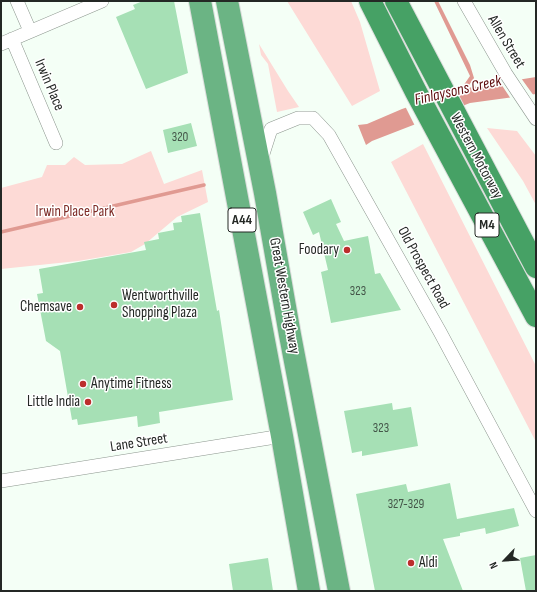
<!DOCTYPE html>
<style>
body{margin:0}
#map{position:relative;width:537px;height:592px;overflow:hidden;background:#f4fff6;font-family:"Sofia Sans Condensed",sans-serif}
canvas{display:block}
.frame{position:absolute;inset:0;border:2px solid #242825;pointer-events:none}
.north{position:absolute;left:485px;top:540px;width:40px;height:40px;-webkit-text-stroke:3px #fff;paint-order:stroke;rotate:245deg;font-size:11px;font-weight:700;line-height:16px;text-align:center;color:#242825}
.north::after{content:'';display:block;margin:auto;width:14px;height:18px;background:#242825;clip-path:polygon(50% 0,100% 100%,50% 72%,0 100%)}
</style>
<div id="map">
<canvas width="537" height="592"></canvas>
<div class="frame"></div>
<div class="north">N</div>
</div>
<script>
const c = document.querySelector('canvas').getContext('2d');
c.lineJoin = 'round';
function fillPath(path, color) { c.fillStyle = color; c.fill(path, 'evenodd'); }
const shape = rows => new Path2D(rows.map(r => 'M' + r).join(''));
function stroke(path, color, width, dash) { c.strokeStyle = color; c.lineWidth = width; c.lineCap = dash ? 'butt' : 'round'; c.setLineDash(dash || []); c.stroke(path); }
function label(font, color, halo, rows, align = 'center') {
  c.font = font + ' "Sofia Sans Condensed",sans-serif'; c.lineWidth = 3; c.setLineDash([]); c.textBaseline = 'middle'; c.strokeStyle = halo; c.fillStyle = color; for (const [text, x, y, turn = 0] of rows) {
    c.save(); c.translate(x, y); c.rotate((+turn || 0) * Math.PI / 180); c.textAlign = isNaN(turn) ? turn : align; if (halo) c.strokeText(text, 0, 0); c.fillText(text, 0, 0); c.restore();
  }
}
const green = shape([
 [287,1,351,1,360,22,380,91,352,106],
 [259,44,288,91,299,107,277,112,268,64,261,55],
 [487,128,517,131,536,156,536,205,523,181],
 [423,144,536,366,536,442,391,162],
 [151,151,164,184,202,170,208,202,177,217,145,244,131,252,78,261,1,269,1,188,42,177,47,165,65,165,74,157,85,165,122,164]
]);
const water = shape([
 [434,1,438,1,470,65,474,78,467,88,536,77,536,94,470,103,372,141,366,145,358,125,367,124,402,109,461,89,470,76]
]);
const pier = shape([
 [521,78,534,96,511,99,499,81],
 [455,89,465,107,415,126,405,106]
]);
const stream = shape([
 [1,232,204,185]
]);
const building = shape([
 [143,1,174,1,188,73,146,89,116,17,135,9,133,5],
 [191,123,197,146,168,153,163,130],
 [331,199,341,222,336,224,344,241,368,236,375,274,380,273,401,310,331,323,321,272,328,270,319,232,313,235,303,212],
 [200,213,217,311,219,310,233,400,159,412,160,423,138,427,137,416,78,425,77,419,72,420,60,351,46,341,37,294,43,293,39,269,146,250,144,242,159,239,158,233,174,230,173,223,182,222,181,216],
 [392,403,393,410,411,407,418,446,362,456,362,451,352,453,344,411],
 [450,483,457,519,514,508,519,526,486,534,485,528,460,533,460,536,443,539,463,591,375,591,356,494,406,484,408,492],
 [536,555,536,591,526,591,520,558],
 [268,558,273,591,233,591,229,564]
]);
const minor = shape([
 [17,1,30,31],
 [464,1,506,74,536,119],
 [12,39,56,143],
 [1,44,102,1],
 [262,157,271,129,298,118,313,118,329,135,440,332,536,511],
 [1,481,282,436]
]);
const trunk = shape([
 [200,1,282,436,309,591],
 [227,1,265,193,290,335,339,591]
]);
const motorway = shape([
 [370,1,416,92,536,316],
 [396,1,536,267]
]);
const markers = [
 [347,250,4,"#bc2e2c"],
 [114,305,4,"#bc2e2c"],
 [80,307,4,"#bc2e2c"],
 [83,384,4,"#bc2e2c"],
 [88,402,4,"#bc2e2c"],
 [411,563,4,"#bc2e2c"]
];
const numberNames = [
 ["320",180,138],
 ["323",358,292],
 ["323",381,429],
 ["327-329",406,505]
];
const shields = [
 [242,220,28],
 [487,225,24]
];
const shieldNames = [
 ["A44",242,220],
 ["M4",487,225]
];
const streetNames = [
 ["Allen Street",506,42,59],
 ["Irwin Place",49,85,67],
 ["Western Motorway",476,156,62],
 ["Old Prospect Road",423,268,61],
 ["Great Western Highway",284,296,80],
 ["Lane Street",139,443,-9]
];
const parkNames = [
 ["Irwin Place Park",75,212]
];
const poiNames = [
 ["Foodary",339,250],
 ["Wentworthville",122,296,"left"],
 ["Shopping Plaza",122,313,"left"],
 ["Chemsave",72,307],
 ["Anytime Fitness",91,384,"left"],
 ["Little India",80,402],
 ["Aldi",419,563,"left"]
];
const waterNames = [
 ["Finlaysons Creek",458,91,-13]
];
fillPath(green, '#fddad6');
fillPath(water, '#e09a92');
fillPath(pier, '#f4fff6');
stroke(stream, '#e09a92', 3.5);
fillPath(building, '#a6e0b5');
stroke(minor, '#8c968e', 14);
stroke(trunk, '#dcdddc', 24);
stroke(motorway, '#dcdddc', 24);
stroke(minor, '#fff', 13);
stroke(trunk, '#6bb484', 22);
stroke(motorway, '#46a165', 22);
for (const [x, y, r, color] of markers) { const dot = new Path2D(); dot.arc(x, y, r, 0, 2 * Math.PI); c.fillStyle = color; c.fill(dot); stroke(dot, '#fff', 1.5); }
label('13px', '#445649', null, numberNames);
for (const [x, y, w] of shields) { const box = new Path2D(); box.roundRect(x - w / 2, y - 12, w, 24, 3); c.fillStyle = '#fff'; c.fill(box); stroke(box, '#242825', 1); }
label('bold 14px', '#242825', null, shieldNames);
label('15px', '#242825', '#fff', streetNames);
label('15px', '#7e2c27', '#fff', parkNames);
label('15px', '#242825', '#fff', poiNames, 'right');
label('italic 16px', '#5f0d0e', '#fff', waterNames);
</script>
